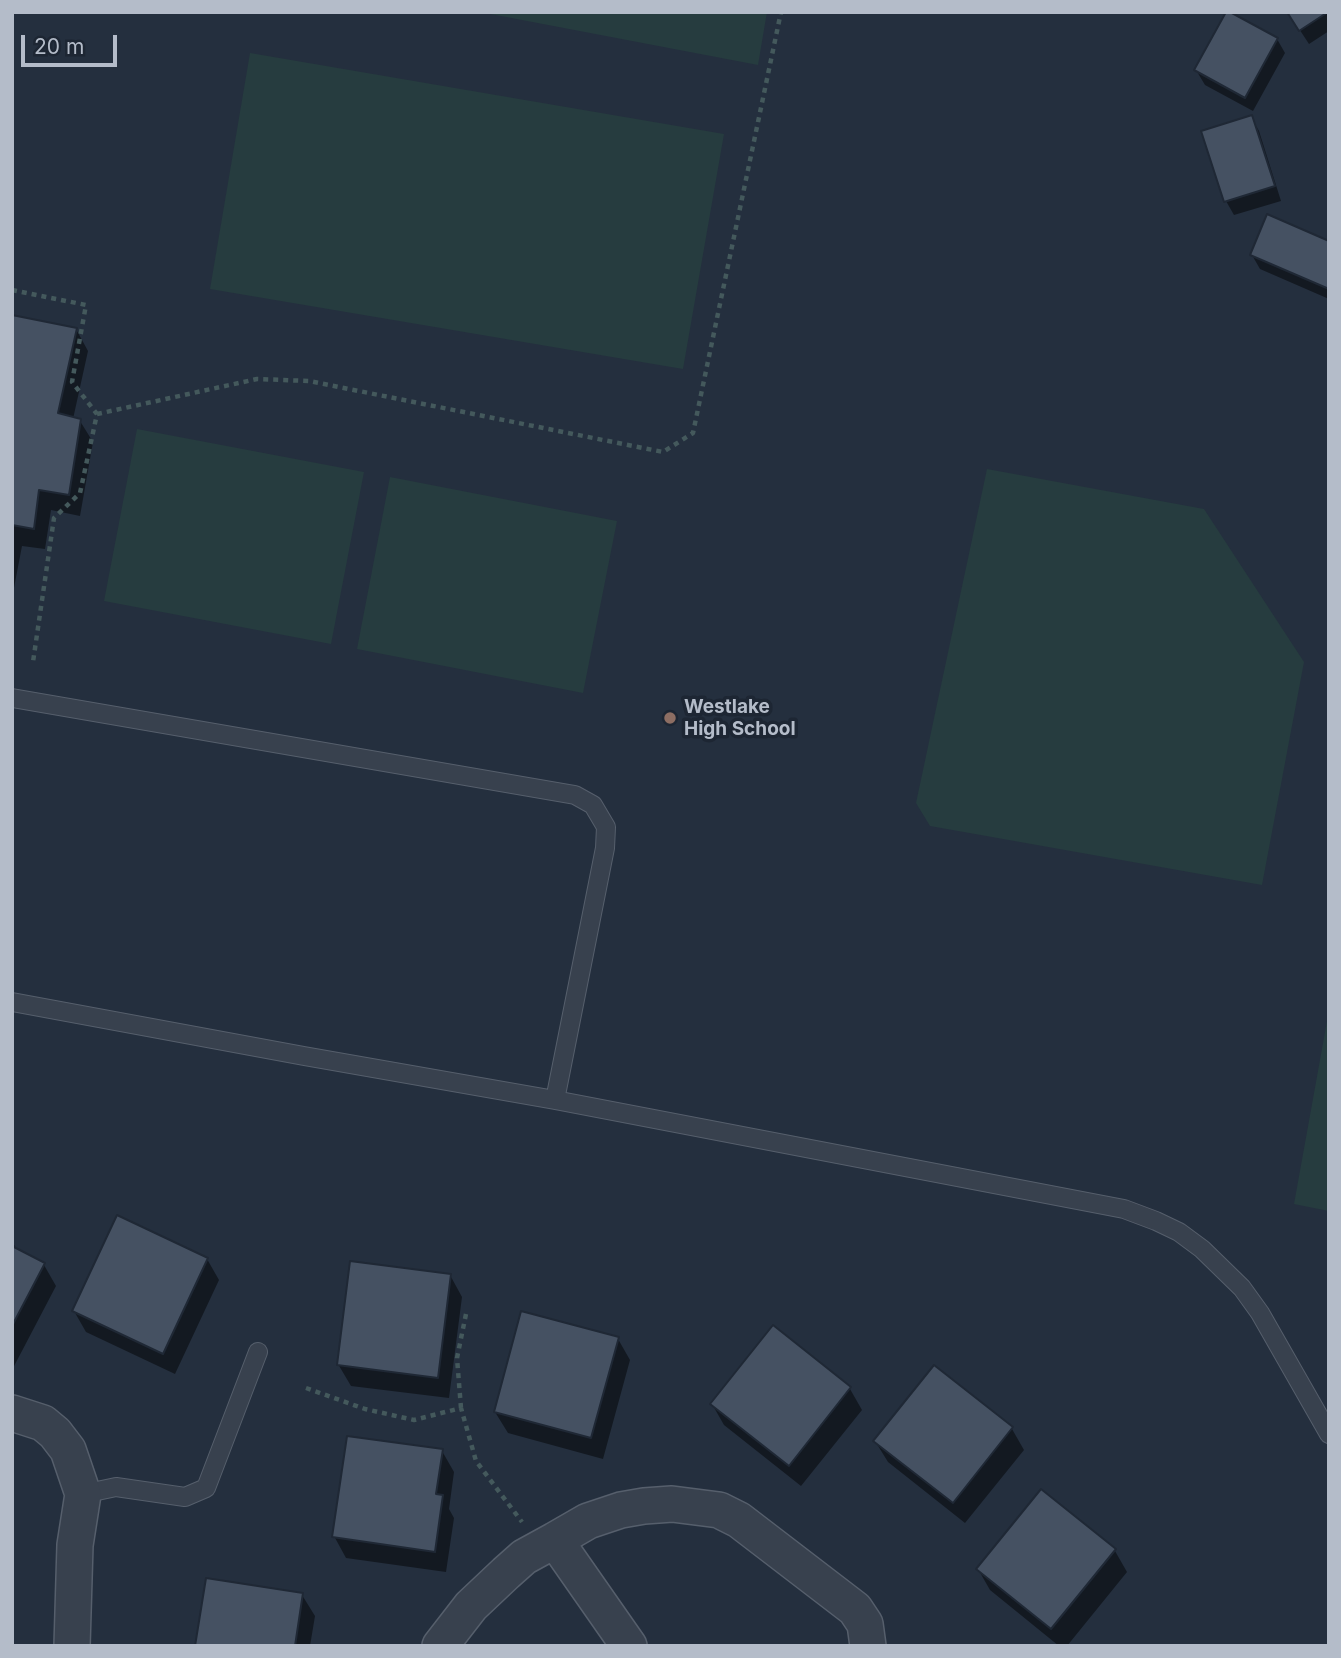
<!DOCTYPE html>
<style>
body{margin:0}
#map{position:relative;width:1341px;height:1658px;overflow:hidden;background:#242f3e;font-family:Inter,sans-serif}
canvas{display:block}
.frame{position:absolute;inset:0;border:14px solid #b4bcc9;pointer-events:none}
.scale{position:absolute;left:21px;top:35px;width:96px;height:32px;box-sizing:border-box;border:4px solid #b4bcc9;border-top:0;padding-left:9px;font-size:21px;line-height:24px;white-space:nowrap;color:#b4bcc9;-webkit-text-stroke:5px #1d2633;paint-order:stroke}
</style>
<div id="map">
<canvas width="1341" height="1658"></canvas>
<div class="frame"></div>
<div class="scale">20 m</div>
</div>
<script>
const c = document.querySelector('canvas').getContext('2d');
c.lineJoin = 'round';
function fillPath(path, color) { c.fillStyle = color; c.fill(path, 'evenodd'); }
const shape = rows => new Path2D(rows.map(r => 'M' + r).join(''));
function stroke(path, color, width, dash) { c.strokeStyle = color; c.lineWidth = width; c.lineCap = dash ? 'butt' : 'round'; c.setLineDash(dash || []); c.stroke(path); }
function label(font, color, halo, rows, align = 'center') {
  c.font = font + ' Inter,sans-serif'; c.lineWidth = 7; c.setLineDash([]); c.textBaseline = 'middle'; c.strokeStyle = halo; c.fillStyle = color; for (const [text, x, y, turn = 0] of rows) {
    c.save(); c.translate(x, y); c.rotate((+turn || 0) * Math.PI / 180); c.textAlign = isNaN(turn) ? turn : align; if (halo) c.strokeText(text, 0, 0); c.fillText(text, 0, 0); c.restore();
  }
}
const green = shape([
 [480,12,767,12,758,65],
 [250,53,724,134,683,369,210,289],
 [137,429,364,472,331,644,104,601],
 [987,469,1204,509,1304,662,1262,885,930,826,916,803],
 [390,477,617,521,583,693,357,649],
 [1329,1010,1329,1211,1294,1204]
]);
const shadow = shape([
 [1288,12,1329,12,1329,31,1309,44],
 [1277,39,1285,53,1253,111,1205,85,1196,70],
 [1251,117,1259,131,1281,201,1234,215,1226,201,1204,132],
 [1329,243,1329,299,1260,269,1252,255],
 [12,317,76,329,88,351,73,419,80,421,93,442,80,516,51,510,45,549,22,546,13,593],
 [12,1242,18,1251,44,1265,56,1286,12,1370],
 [207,1259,219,1280,175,1374,86,1332,74,1311],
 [450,1275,462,1297,449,1398,351,1386,338,1364],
 [773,1328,850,1389,862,1410,801,1486,724,1425,712,1404],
 [618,1339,630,1360,603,1459,508,1433,495,1412],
 [934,1367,1012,1429,1024,1450,965,1523,888,1462,875,1441],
 [442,1451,454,1472,449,1509,454,1518,446,1572,346,1558,334,1536],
 [1041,1492,1115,1551,1127,1572,1067,1646,1059,1646,990,1590,978,1569],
 [302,1595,315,1616,310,1646,197,1646]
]);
const building = shape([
 [1226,12,1230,12,1278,38,1245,98,1194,70,1226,12],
 [1287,12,1328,12,1299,31,1287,12],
 [1252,115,1275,186,1224,202,1201,131,1252,115],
 [1267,214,1329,241,1329,289,1250,255,1267,214],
 [12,315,77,328,58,413,81,419,69,495,39,490,34,529,12,525,12,315],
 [117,1215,208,1258,163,1354,72,1311,117,1215],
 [12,1246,45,1263,12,1326,12,1246],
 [350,1261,451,1274,438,1378,337,1365,350,1261],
 [521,1311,619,1337,591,1438,494,1412,521,1311],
 [773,1325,851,1387,789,1466,710,1404,773,1325],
 [934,1365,1013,1427,953,1503,873,1441,934,1365],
 [347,1436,443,1449,436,1494,443,1495,435,1552,332,1537,347,1436],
 [1041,1489,1116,1549,1051,1629,976,1569,1041,1489],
 [206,1578,303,1593,295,1646,195,1646,206,1578]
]);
const path = shape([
 [12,290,86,305,72,382,97,414,80,493,54,518,33,662],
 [97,414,257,379,309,381,663,452,693,433,781,12],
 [306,1388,365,1409,414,1420,461,1408,476,1461,522,1522],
 [461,1408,457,1358,466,1314]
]);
const lane = shape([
 [12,698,575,795,593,805,606,827,605,848,555,1100],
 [12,1002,304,1056,555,1100,1124,1209,1156,1221,1179,1232,1202,1249,1242,1288,1260,1313,1329,1434],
 [83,1494,116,1487,185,1497,206,1488,258,1352]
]);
const street = shape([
 [12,1413,43,1423,55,1433,68,1450,83,1494,75,1545,72,1646],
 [440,1646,471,1606,506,1573,524,1557,555,1540],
 [629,1646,555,1540,588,1521,621,1510,644,1506,672,1504,719,1510,739,1520,855,1609,865,1624,868,1646]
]);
const markers = [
 [670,718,7,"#8d6e63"]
];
const poiNames = [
 ["Westlake",684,707],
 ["High School",684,729]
];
fillPath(green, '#263c3f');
fillPath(shadow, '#0007');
fillPath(building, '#455162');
stroke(building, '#1f2835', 2);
stroke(lane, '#565f6c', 20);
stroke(street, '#565f6c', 38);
stroke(path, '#44595c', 4.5, [5, 5]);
stroke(lane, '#38414e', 18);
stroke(street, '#38414e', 35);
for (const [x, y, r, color] of markers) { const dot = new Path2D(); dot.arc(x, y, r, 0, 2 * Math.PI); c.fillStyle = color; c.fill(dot); stroke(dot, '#1d2633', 2.5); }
label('bold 19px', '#b4bcc9', '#1d2633', poiNames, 'left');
</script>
